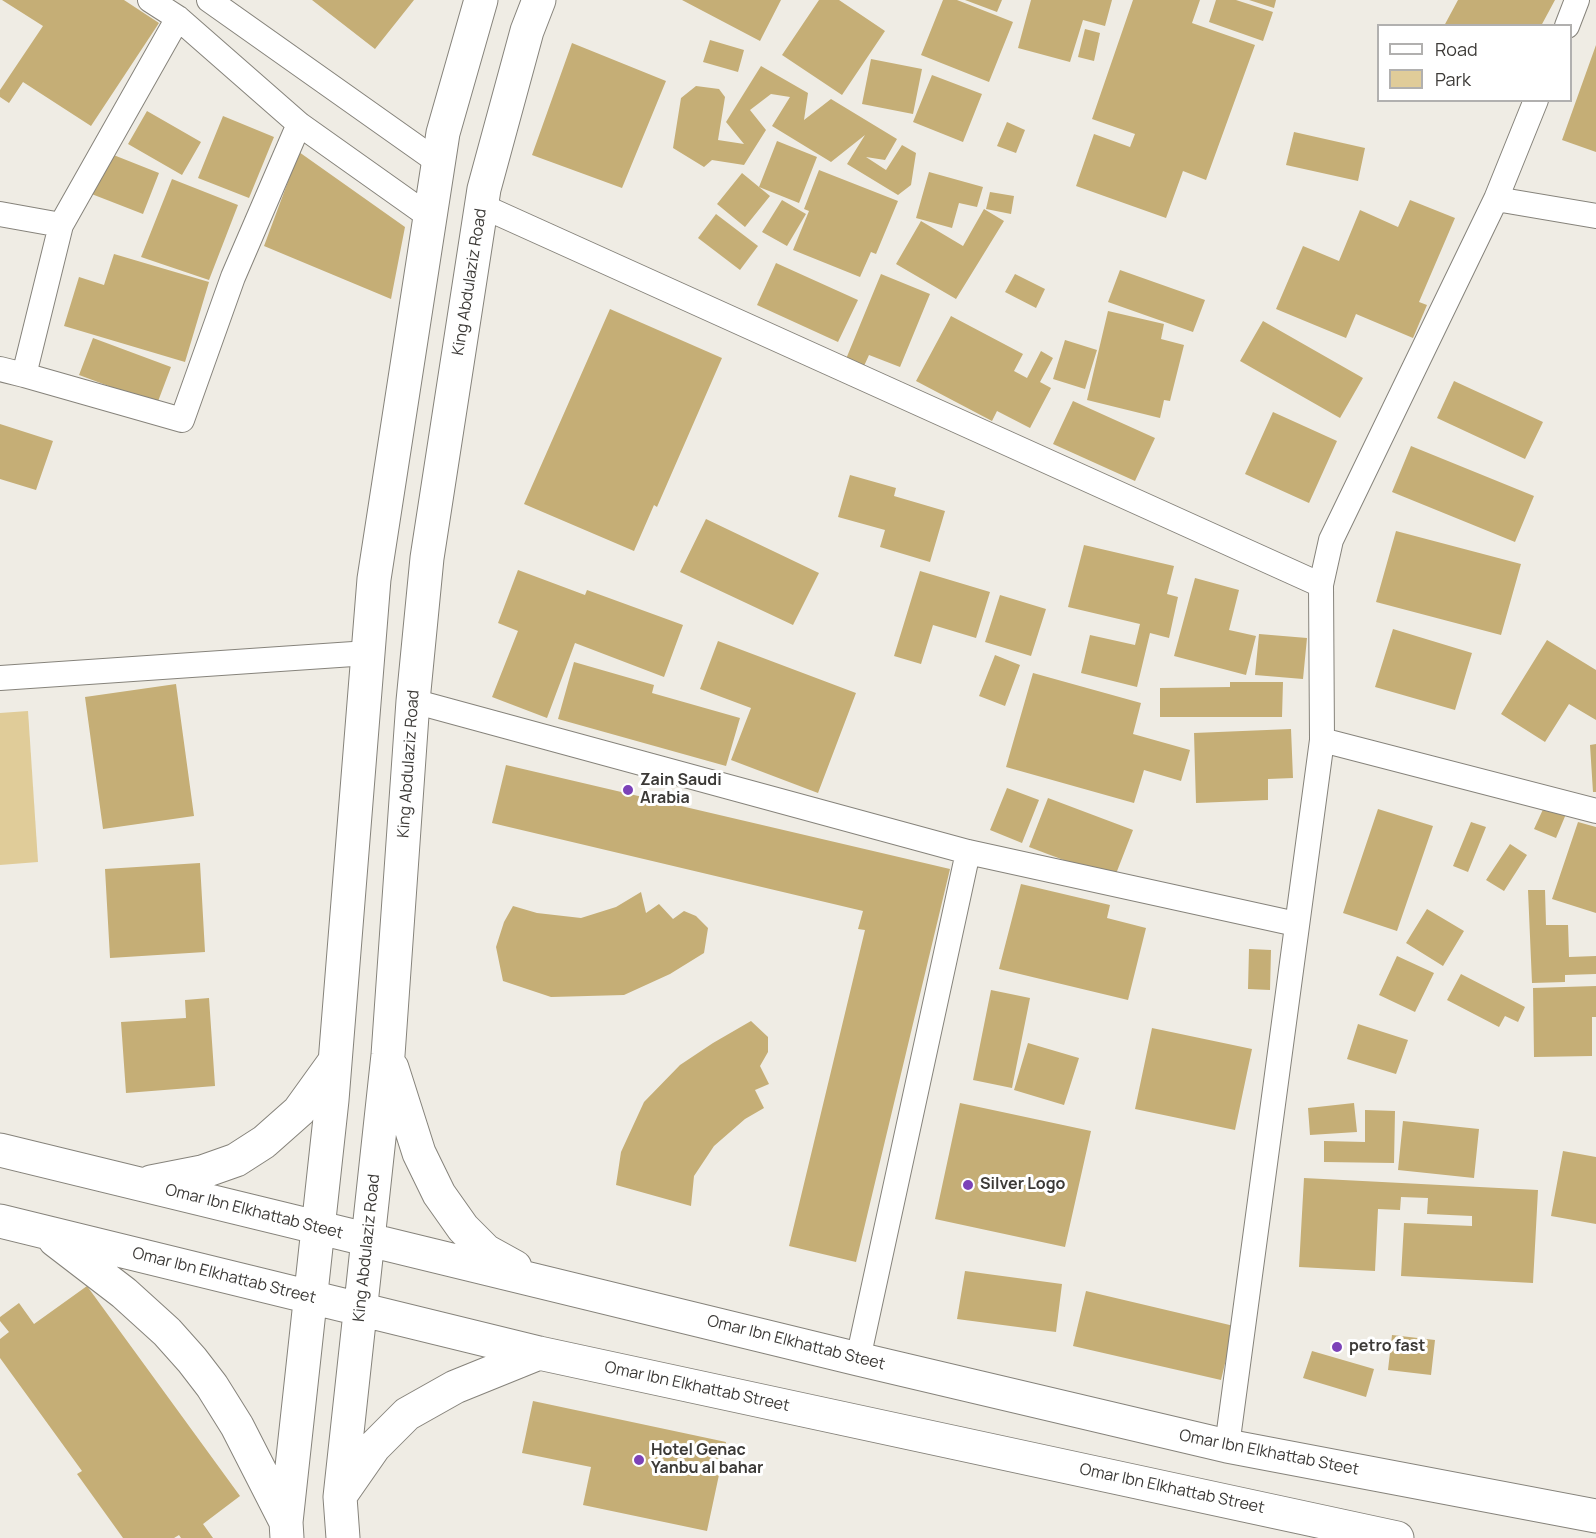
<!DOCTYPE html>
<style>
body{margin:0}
#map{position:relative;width:1596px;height:1538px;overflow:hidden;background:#efece4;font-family:Manrope,sans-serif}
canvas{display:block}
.legend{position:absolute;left:1377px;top:24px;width:195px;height:78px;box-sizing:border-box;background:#fff;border:2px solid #b1b0af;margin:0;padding:8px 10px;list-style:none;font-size:18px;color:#3c3a37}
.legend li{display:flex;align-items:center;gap:12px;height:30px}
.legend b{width:30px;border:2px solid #b1b0af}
</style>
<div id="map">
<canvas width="1596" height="1538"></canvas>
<ul class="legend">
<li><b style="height:8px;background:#fff"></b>Road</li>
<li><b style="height:16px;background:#e0cc99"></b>Park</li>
</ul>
</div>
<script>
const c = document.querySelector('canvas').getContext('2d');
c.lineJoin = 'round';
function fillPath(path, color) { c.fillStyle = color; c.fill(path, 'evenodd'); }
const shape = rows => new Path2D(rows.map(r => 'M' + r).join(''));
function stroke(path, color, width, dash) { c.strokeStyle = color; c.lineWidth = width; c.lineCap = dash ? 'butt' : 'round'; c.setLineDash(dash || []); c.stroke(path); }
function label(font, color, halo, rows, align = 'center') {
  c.font = font + ' Manrope,sans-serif'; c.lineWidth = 6; c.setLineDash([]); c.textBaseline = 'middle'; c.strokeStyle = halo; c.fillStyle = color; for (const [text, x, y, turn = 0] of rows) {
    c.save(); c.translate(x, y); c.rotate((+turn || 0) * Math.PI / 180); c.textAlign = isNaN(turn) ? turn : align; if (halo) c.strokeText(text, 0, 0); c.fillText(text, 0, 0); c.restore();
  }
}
const green = shape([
 [28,711,38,862,0,865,0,713]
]);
const building = shape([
 [2,0,124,0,159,23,91,126,23,82,9,103,0,97,0,90,43,26],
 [312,0,414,0,375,49],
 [682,0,781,0,760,41],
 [819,0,839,0,885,31,842,95,782,55],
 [943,0,957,0,1013,22,989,82,921,55],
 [965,0,1002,0,997,12],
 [1031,0,1112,0,1105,26,1083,20,1070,62,1018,48],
 [1133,0,1200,0,1192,23,1255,45,1206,180,1183,171,1166,218,1076,186,1094,134,1130,147,1135,134,1092,119],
 [1216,0,1236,0,1273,12,1263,41,1209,22],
 [1249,0,1276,0,1274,8],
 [1458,0,1555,0,1541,26,1444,26],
 [1085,29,1100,33,1094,61,1078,57],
 [710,40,744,50,738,72,703,62],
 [572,43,666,81,622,188,532,155],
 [1596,45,1596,152,1562,140],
 [871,59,922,69,913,114,862,104],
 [761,66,808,93,804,120,831,99,897,139,885,160,866,157,886,170,902,145,916,153,911,185,898,195,847,164,865,135,831,162,772,126,790,97,771,94,750,110,766,130,744,165,712,160,704,167,673,148,681,98,696,86,719,89,725,97,718,140,744,144,726,122],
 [932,75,982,94,963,142,913,122],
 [147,111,201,142,182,175,128,144],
 [223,116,274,137,249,198,198,178],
 [1007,122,1025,130,1016,153,997,146],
 [1294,132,1365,148,1358,181,1286,165],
 [777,141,817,157,799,203,759,187,770,196,745,227,717,204,742,173,759,187],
 [106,152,159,173,143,214,89,193],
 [299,152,405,227,391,299,264,246],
 [819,170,898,201,876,254,871,252,860,277,793,250,809,211,804,209],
 [929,172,983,187,977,207,959,203,952,228,916,218],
 [172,179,238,205,209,280,141,257],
 [990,192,1014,196,1011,214,986,209],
 [782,200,806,214,787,246,762,232],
 [1410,200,1455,218,1419,302,1427,305,1413,338,1356,314,1346,338,1276,309,1303,246,1339,261,1360,210,1398,227],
 [984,209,1004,221,956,299,896,264,921,221,963,246],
 [716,214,758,246,740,270,698,238],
 [114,254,209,282,185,362,64,326,79,277,104,285],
 [776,263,858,300,838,342,757,305],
 [1120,270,1205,300,1193,332,1108,302],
 [881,274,930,294,900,367,869,355,864,366,846,359],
 [1015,274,1045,289,1036,308,1005,292],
 [610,309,722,358,657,507,654,505,634,551,524,504],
 [1108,311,1164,324,1161,339,1184,345,1170,401,1164,400,1160,418,1087,400],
 [951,316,1023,354,1014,371,1027,378,1041,351,1053,358,1040,382,1051,388,1030,428,997,411,992,421,916,381],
 [1263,321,1363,378,1340,418,1240,361],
 [93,338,171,367,157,404,79,375],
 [1065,340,1097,350,1085,389,1053,379],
 [1454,381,1543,422,1525,459,1437,418],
 [1073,401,1155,438,1135,481,1053,444],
 [1273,412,1337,441,1309,503,1245,474],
 [0,424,53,441,36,490,0,479],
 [1411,446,1534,496,1515,542,1392,492],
 [850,475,896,488,894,496,945,511,930,562,880,547,885,530,838,517],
 [706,519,819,573,793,625,680,572],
 [1396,531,1521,564,1501,635,1376,602],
 [1084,545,1174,566,1167,594,1178,597,1169,638,1150,633,1137,687,1081,673,1090,635,1135,645,1140,624,1068,607],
 [518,570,585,595,587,590,683,625,664,677,575,643,547,718,492,697,518,631,498,623],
 [920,571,990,592,976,638,933,625,921,664,894,656],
 [1195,578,1239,590,1229,630,1256,636,1246,675,1174,656],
 [1000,595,1046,609,1031,656,985,642],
 [1393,629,1472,653,1455,710,1375,687],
 [1259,634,1307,638,1303,679,1255,675],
 [1547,640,1596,670,1596,720,1569,704,1545,742,1501,714],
 [718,641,856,693,818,793,731,760,751,708,700,689],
 [995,655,1020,665,1005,706,979,696],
 [574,662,654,685,652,693,740,718,726,766,558,719],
 [1033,673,1141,703,1133,734,1190,750,1181,781,1144,770,1134,803,1006,767],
 [1230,682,1283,682,1282,717,1160,717,1160,688,1230,687],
 [176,684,194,816,103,829,85,697],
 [1291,729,1293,778,1268,779,1268,800,1196,803,1194,733],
 [1596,744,1596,792,1593,792,1590,745],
 [506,765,950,869,856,1262,789,1246,865,930,858,929,863,911,492,823],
 [1007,788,1039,800,1022,843,990,830],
 [1048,798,1133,830,1114,879,1029,847],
 [1545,805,1566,814,1556,838,1534,829],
 [1378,809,1433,826,1397,931,1343,913],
 [1471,822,1486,827,1468,872,1453,866],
 [1578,822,1596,827,1596,913,1552,899],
 [1510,844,1527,855,1504,891,1486,880],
 [200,863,205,952,110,958,105,869],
 [1021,884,1110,905,1107,918,1146,928,1128,1000,999,969],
 [1528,890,1545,890,1546,925,1568,925,1569,957,1596,956,1596,974,1565,975,1565,982,1532,983],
 [641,892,646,913,659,904,673,919,684,911,696,916,708,928,704,953,670,974,624,995,551,997,503,981,496,947,504,922,513,906,537,913,581,918,616,907],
 [1427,909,1464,931,1443,966,1406,943],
 [1249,949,1271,950,1270,990,1248,989],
 [1397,956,1434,973,1415,1012,1379,995],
 [1461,974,1525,1007,1518,1022,1505,1016,1499,1027,1447,1000],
 [1596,986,1596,1017,1592,1017,1592,1056,1534,1057,1533,988],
 [991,990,1030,998,1012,1088,973,1080],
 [209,998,215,1086,126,1093,121,1022,186,1018,185,1000],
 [751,1021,768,1037,768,1052,760,1066,769,1084,755,1090,764,1108,745,1119,714,1146,694,1176,691,1206,616,1185,621,1152,644,1102,680,1065,713,1043],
 [1358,1024,1408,1040,1396,1074,1347,1059],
 [1152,1028,1252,1049,1235,1130,1135,1109],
 [1028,1043,1079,1058,1064,1105,1014,1090],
 [960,1103,1091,1131,1065,1247,935,1219],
 [1354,1103,1357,1132,1310,1135,1308,1108],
 [1365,1110,1395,1111,1394,1163,1324,1162,1324,1141,1365,1142],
 [1403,1121,1479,1129,1474,1178,1398,1170],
 [1563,1151,1596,1157,1596,1224,1551,1216],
 [1304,1178,1538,1190,1533,1283,1401,1276,1404,1223,1472,1226,1472,1216,1427,1214,1428,1198,1401,1197,1400,1210,1378,1209,1375,1271,1299,1267],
 [965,1271,1062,1284,1056,1332,957,1319],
 [87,1286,240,1496,203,1524,213,1538,181,1538,179,1535,174,1538,123,1538,77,1474,82,1471,0,1358,0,1339,9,1332,0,1321,0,1317,19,1303,34,1324],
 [1086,1291,1234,1326,1221,1380,1073,1346],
 [1392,1335,1435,1340,1431,1375,1388,1370],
 [1312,1351,1374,1369,1366,1397,1303,1378],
 [533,1401,726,1442,707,1531,583,1505,591,1467,522,1453]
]);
const street = shape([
 [150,0,178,18,299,124,430,217],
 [209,0,438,162],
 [178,18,61,225,24,375,182,420,233,277,299,124],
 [1567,26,1577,0],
 [1496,199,1596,216],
 [482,206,1321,585],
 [0,214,61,225],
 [0,369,24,375],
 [0,678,368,653],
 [413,701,968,852,1296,924],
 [1322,740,1596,811],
 [858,1359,968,852],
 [1227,1446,1322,740,1321,585,1331,540,1496,199,1536,100]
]);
const secondary = shape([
 [392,1068,419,1153,439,1194,463,1228,486,1251,515,1267],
 [0,1150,858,1359,1227,1446,1596,1516],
 [151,1182,202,1172,236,1160,264,1142,299,1111,335,1061],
 [0,1221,539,1353,1397,1538],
 [55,1240,124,1293,167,1332,192,1360,212,1386,237,1426,286,1522],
 [342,1493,374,1447,407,1414,455,1387,539,1353],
 [287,1538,286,1522,332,1100,374,579,443,133,481,0],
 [343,1538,340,1497,388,1055,413,701,427,558,484,189,527,31,539,0]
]);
const markers = [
 [628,790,6,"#7c42b8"],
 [968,1185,6,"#7c42b8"],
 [1337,1347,6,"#7c42b8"],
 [639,1460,6,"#7c42b8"]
];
const streetNames = [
 ["King Abdulaziz Road",470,282,-81],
 ["King Abdulaziz Road",409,764,-86],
 ["Omar Ibn Elkhattab Steet",254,1212,14],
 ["King Abdulaziz Road",367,1248,-84],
 ["Omar Ibn Elkhattab Street",224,1276,14],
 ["Omar Ibn Elkhattab Steet",796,1343,14],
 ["Omar Ibn Elkhattab Street",697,1387,12],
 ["Omar Ibn Elkhattab Steet",1269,1453,11],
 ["Omar Ibn Elkhattab Street",1172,1489,12]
];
const poiNames = [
 ["Zain Saudi",640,781],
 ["Arabia",640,799],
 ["Silver Logo",980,1185],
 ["petro fast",1349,1347],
 ["Hotel Genac",651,1451],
 ["Yanbu al bahar",651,1469]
];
fillPath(green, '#e0cc99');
fillPath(building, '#c5ae76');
stroke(street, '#86837b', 26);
stroke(secondary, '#86837b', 35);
stroke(street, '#fff', 24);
stroke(secondary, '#fff', 33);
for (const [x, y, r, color] of markers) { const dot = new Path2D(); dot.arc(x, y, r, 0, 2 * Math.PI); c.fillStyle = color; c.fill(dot); stroke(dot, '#fff', 2); }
label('16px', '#3c3a37', '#fff', streetNames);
label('bold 16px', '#3c3a37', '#fff', poiNames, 'left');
</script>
